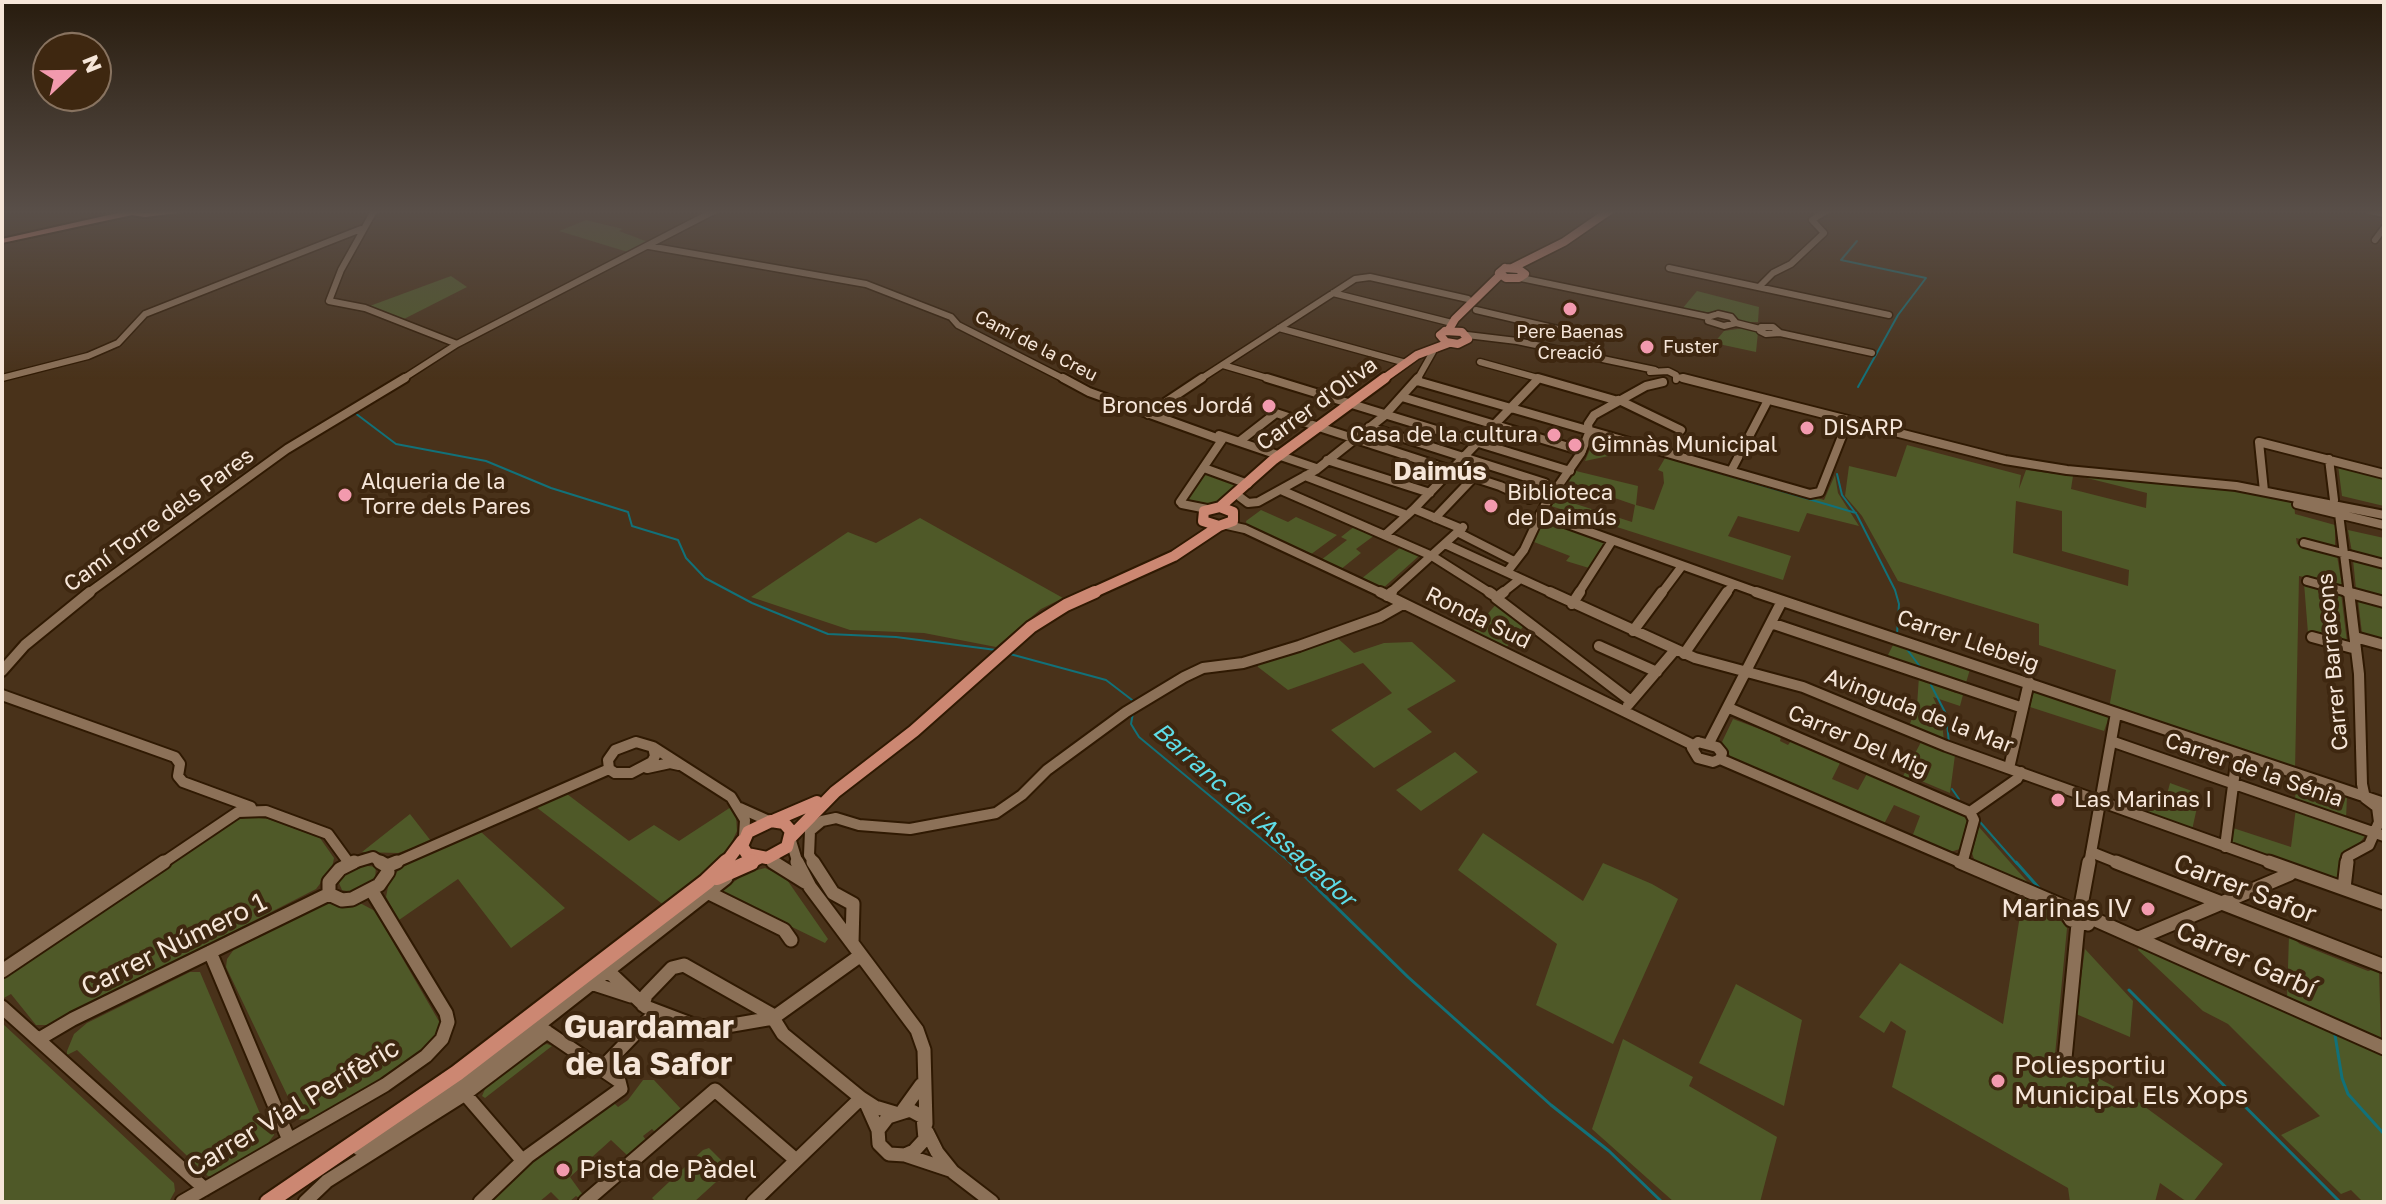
<!DOCTYPE html>
<meta charset="utf-8">
<style>
body{margin:0}
#map{position:relative;width:2386px;height:1204px;overflow:hidden;background:#49321a;font-family:"Golos Text",sans-serif}
canvas{display:block}
.frame{position:absolute;inset:0;border:4px solid #f6e6d9;pointer-events:none}
.north{position:absolute;left:32px;top:32px;width:80px;height:80px;box-sizing:border-box;background:#3e2710;border:2px solid #887360;border-radius:50%;rotate:68deg;font-size:22px;font-weight:700;line-height:32px;text-align:center;color:#f6e6d9}
.north::after{content:'';display:block;margin:auto;width:28px;height:36px;background:#f29aae;clip-path:polygon(50% 0,100% 100%,50% 72%,0 100%)}
</style>
<div id="map">
<canvas width="2386" height="1204"></canvas>
<div class="frame"></div>
<div class="north">N</div>
</div>
<script>
const c = document.querySelector('canvas').getContext('2d');
c.lineJoin = 'round';
function fillPath(path, color) { c.fillStyle = color; c.fill(path, 'evenodd'); }
const shape = rows => new Path2D(rows.map(r => 'M' + r).join(''));
function stroke(path, color, width, dash) { c.strokeStyle = color; c.lineWidth = width; c.lineCap = dash ? 'butt' : 'round'; c.setLineDash(dash || []); c.stroke(path); }
function label(font, color, halo, rows, align = 'center') {
  c.font = font + ' "Golos Text",sans-serif'; c.lineWidth = 8; c.setLineDash([]); c.textBaseline = 'middle'; c.strokeStyle = halo; c.fillStyle = color; for (const [text, x, y, turn = 0] of rows) {
    c.save(); c.translate(x, y); c.rotate((+turn || 0) * Math.PI / 180); c.textAlign = isNaN(turn) ? turn : align; if (halo) c.strokeText(text, 0, 0); c.fillText(text, 0, 0); c.restore();
  }
}
const green = shape([
 [586,220,623,229,619,231,651,243,631,253,559,231],
 [451,276,467,287,402,320,367,307],
 [1697,291,1759,307,1758,322,1744,322,1723,311,1699,313,1682,309],
 [1744,328,1758,332,1756,352,1714,343,1724,331],
 [1596,435,1824,500,1835,475,1838,493,1859,526,1807,513,1799,532,1738,516,1728,536,1791,556,1783,580,1551,506,1557,498,1632,522,1635,505,1568,482,1576,471,1638,486,1636,505,1654,510,1664,483,1663,472,1658,470,1665,458,1637,450,1585,461],
 [1907,445,2021,475,2019,489,2026,470,2073,476,2071,489,2146,508,2147,493,2079,476,2232,490,2294,502,2295,514,2335,525,2335,547,2296,538,2297,544,2337,556,2342,585,2299,576,2295,770,2109,708,2116,670,2039,645,2039,624,1898,581,1862,516,1845,496,1849,466,1896,477],
 [2016,501,2062,511,2062,551,2129,570,2128,586,2013,553],
 [2338,465,2384,476,2384,506,2342,496],
 [1207,472,1241,484,1219,503,1204,506,1186,501],
 [1261,510,1288,522,1296,517,1337,535,1310,555,1247,526,1246,521],
 [920,518,1063,598,1041,609,996,647,924,633,850,630,751,597,848,532,876,543],
 [1543,518,1605,541,1589,568,1566,561,1570,556,1534,542],
 [1355,526,1375,535,1356,549,1361,553,1340,570,1321,560,1347,540,1341,537],
 [2348,530,2384,538,2384,561,2352,552],
 [1401,547,1420,555,1382,589,1361,579],
 [2353,560,2384,567,2384,599,2356,589],
 [2304,583,2341,593,2347,642,2308,633],
 [2358,600,2384,605,2384,642,2362,633],
 [1498,602,1526,623,1506,648,1472,632],
 [1333,634,1354,653,1384,643,1412,642,1456,681,1407,709,1432,732,1374,768,1331,730,1392,693,1363,663,1288,690,1258,667,1257,661],
 [1895,641,1971,666,1965,686,1886,659],
 [1919,676,1929,683,1956,693,1964,691,1960,706,1933,697,1941,714,1944,741,1909,726,1917,706],
 [2035,687,2110,714,2104,731,2030,707],
 [1733,719,1781,737,1780,741,1788,745,1793,738,1842,759,1832,779,1858,790,1869,770,1968,815,1960,849,1950,852,1912,837,1920,816,1894,805,1884,824,1731,758,1722,742],
 [1921,742,1955,755,1950,793,1912,777,1902,778],
 [1455,752,1478,772,1421,811,1396,790],
 [2296,779,2347,796,2346,819,2295,801],
 [2170,783,2200,794,2192,830,2134,810,2137,792,2165,802],
 [567,794,629,841,654,825,679,841,731,807,736,816,737,831,724,858,665,906,536,807],
 [2296,808,2367,833,2359,844,2341,853,2337,881,2232,844,2233,828,2291,847],
 [410,814,431,841,398,853,362,852],
 [250,817,268,819,320,838,334,858,332,868,316,889,50,1025,36,1025,11,994,2,999,2,976,230,821],
 [1979,827,2032,887,1975,862,1972,853],
 [480,831,565,908,511,948,458,879,399,920,386,897,389,882,404,863],
 [1483,833,1583,901,1603,863,1652,884,1678,899,1613,1044,1536,1005,1557,944,1458,870],
 [361,865,376,867,375,879,352,892,342,890,339,883,343,874],
 [765,868,785,877,828,939,825,943,720,892,746,873],
 [2023,896,2049,907,2067,928,2055,1055,2126,1093,2223,1164,2193,1202,2187,1202,2160,1183,2155,1202,2070,1202,2068,1188,1892,1087,1906,1031,1891,1021,1884,1033,1859,1017,1900,963,2003,1024],
 [360,903,375,911,440,1023,439,1028,434,1040,414,1059,322,1117,299,1120,226,967,227,959,237,945,300,913,325,904],
 [2289,935,2300,944,2368,971,2379,968,2381,1041,2287,999],
 [2140,944,2384,1055,2384,1202,2363,1202,2351,1190,2341,1194,2281,1135,2320,1116,2228,1024,2203,1011,2138,950],
 [2085,949,2133,1001,2130,1037,2076,1014],
 [190,972,200,972,264,1123,272,1119,275,1126,274,1135,263,1150,216,1177,208,1176,77,1050,67,1055,67,1051,74,1034,87,1023],
 [1736,984,1802,1020,1784,1106,1699,1063],
 [2,1023,174,1183,175,1191,169,1202,2,1202],
 [1623,1039,1693,1077,1689,1086,1777,1137,1760,1202,1674,1202,1592,1129],
 [547,1044,552,1046,485,1098,482,1096,486,1087,539,1046],
 [643,1080,654,1080,681,1109,655,1132,652,1129,643,1136,646,1140,628,1156,611,1140,570,1177,583,1195,579,1198,576,1196,569,1202,561,1202,551,1192,539,1202,491,1202,539,1155,614,1103,618,1107,628,1100],
 [709,1148,728,1167,727,1172,694,1202,656,1202,652,1198,703,1150]
]);
const streamFar1 = shape([
 [1857,241,1841,260,1926,278,1898,315,1858,387],
 [355,413,396,444,486,461,551,488,628,512,632,526,678,540,686,558,705,578,752,603,828,634,896,637,996,650],
 [1639,449,1856,513],
 [1837,474,1842,495,1857,515,1895,590,1899,604,1897,634],
 [1906,648,1921,668],
 [1010,654,1106,680,1136,703],
 [1931,685,1946,714,1949,743],
 [1133,713,1131,724,1139,737,1292,864],
 [1952,789,1959,799],
 [1980,822,2017,864]
]);
const stream = shape([
 [1290,862,1408,977,1551,1105,1609,1151,1662,1202],
 [2016,862,2039,888],
 [2129,990,2340,1202],
 [2335,1035,2342,1078,2348,1094,2384,1134]
]);
const minorFar3 = shape([
 [374,211,341,270,329,301,365,308,457,344],
 [2371,211,2384,214],
 [2375,240,2384,228],
 [649,246,866,284,951,317,958,325,1066,380],
 [1669,268,1889,315],
 [1521,278,1708,317],
 [1760,286,1773,273,1791,264,1824,233,1812,220,1826,211],
 [1333,293,1452,323],
 [1476,310,1566,331],
 [1718,314,1731,317,1736,323,1724,326,1708,321,1708,317,1718,314],
 [1736,323,1760,329],
 [1761,327,1773,327,1780,333,1766,334,1760,331,1761,327],
 [1279,328,1406,363],
 [1780,333,1872,353],
 [1467,335,1517,341,1655,370],
 [1480,362,1545,380],
 [1223,365,1274,380],
 [1650,372,1668,371,1676,375,1676,380],
 [1677,377,1691,380],
 [2,378,88,356,118,343,145,314,361,229],
 [401,380,457,344,714,211],
 [1199,380,1355,279,1370,277,1468,299],
 [1417,380,1434,350,1439,347]
]);
const minorFar2 = shape([
 [1063,378,1089,392,1222,440],
 [1267,378,1570,471],
 [1538,378,1618,401],
 [1683,378,2005,460,2067,470,2236,486,2384,515],
 [1417,381,1810,494,1820,492,1848,421],
 [1402,397,1582,451],
 [1619,400,1681,430],
 [1148,414,1202,378],
 [1369,427,1545,483],
 [1219,435,1316,468],
 [1240,441,1276,413,1500,486,1529,499,1556,490],
 [2329,459,2334,500],
 [1327,460,1430,493],
 [1204,468,1248,484],
 [1731,471,1766,404],
 [1305,476,1407,515],
 [1281,490,1432,556,1492,594],
 [2264,491,2259,442,2384,474],
 [1240,497,1248,503,1258,502,1316,470,1384,416,1418,378],
 [1182,504,1180,502,1224,437],
 [1182,504,1207,509],
 [2297,504,2384,525],
 [1414,509,1462,529],
 [1540,514,1762,594],
 [2339,514,2349,594],
 [1435,518,1474,477],
 [1227,525,1245,529,1384,594],
 [1459,533,1514,561],
 [1385,535,1414,509,1537,380],
 [2304,543,2384,564],
 [1445,544,1554,594],
 [1507,572,1524,550,1545,505,1581,453,1589,433,1588,424,1594,415,1646,386,1663,382],
 [2307,581,2354,594],
 [87,594,287,449,405,378],
 [1389,594,1463,527],
 [1501,594,1520,579],
 [1578,594,1612,541],
 [1661,594,1682,566],
 [1726,594,1733,584]
]);
const minorFar1 = shape([
 [1380,592,1693,745],
 [1489,592,1492,594],
 [1504,592,1496,598,1631,701],
 [1550,592,1695,658,1803,687,1946,746,2275,864],
 [1756,592,2384,803],
 [2347,592,2384,602],
 [1387,596,1392,592],
 [1572,604,1580,592],
 [1771,623,2023,708],
 [1633,631,1662,592],
 [2312,637,2356,649],
 [2355,637,2384,645],
 [1599,646,1657,672],
 [1684,654,1727,592],
 [2,671,25,645,90,592],
 [2,695,175,757,180,764,178,776,183,782,251,807],
 [1628,705,1675,650],
 [1729,708,1970,812],
 [2111,741,2384,836],
 [636,742,653,747,655,756,652,762,631,773,615,773,609,769,608,760,615,750,636,742],
 [1698,742,1717,747,1722,753,1720,759,1713,762,1698,758,1692,748,1698,742],
 [1709,743,1782,601],
 [653,747,731,797,745,820,744,836],
 [1720,759,1964,864],
 [647,768,670,763,679,765],
 [2009,768,2029,682],
 [740,808,769,821],
 [1970,812,2017,779,2021,772],
 [791,841,798,864],
 [2225,847,2237,755],
 [2091,852,2121,864],
 [767,858,776,864],
 [161,864,238,812,266,811,328,834,349,863],
 [350,864,373,857,384,864],
 [392,864,609,769],
 [815,864,809,855,810,831,822,821,836,818,859,825,910,829,996,813,1022,795,1047,770,1126,712,1184,677,1203,668,1243,663,1299,646,1380,617,1403,604],
 [1962,864,1974,820,1970,812],
 [2089,864,2116,713],
 [2346,864,2347,857,2369,845,2379,822,2377,807,2365,798,2362,784,2359,674,2349,592]
]);
const minor = shape([
 [354,862,340,869,329,882,329,894,342,900,352,899,379,885,388,872,387,866,380,862],
 [773,862,805,882],
 [797,862,810,887,917,1030,924,1050,926,1124],
 [813,862,833,893,853,904,852,943],
 [1960,862,2070,909],
 [2116,862,2384,966],
 [2269,862,2384,903],
 [387,866,397,862],
 [2344,888,2347,862],
 [707,892,784,930,791,940],
 [2072,909,2085,914,2088,924,2071,920,2067,913,2072,909],
 [2080,911,2089,862],
 [2089,917,2384,1048],
 [2139,938,2290,874,2291,870],
 [210,952,289,1140],
 [607,970,646,1007,696,1026,715,1028,773,1018],
 [2,971,164,862],
 [591,983,631,996],
 [643,1005,646,995,672,968,684,965,774,1016],
 [2,1007,205,1189],
 [773,1018,783,1034,861,1098,875,1107,895,1113],
 [773,1018,861,955],
 [39,1039,73,1019,329,894],
 [2065,1058,2078,924],
 [602,1068,656,1012],
 [465,1094,522,1160],
 [866,1103,878,1130],
 [903,1110,921,1085],
 [910,1110,923,1117,925,1139,914,1151,905,1155,889,1154,879,1144,878,1130,888,1117,910,1110],
 [927,1132,937,1152,953,1172,992,1202],
 [359,1149,467,1081,726,878],
 [905,1155,950,1170],
 [182,1202,385,1085,426,1056,442,1039,448,1022,446,1013,372,891],
 [305,1202,327,1181,465,1094,547,1032],
 [480,1202,528,1156,621,1089,619,1081,544,1030],
 [585,1202,715,1090,796,1160],
 [753,1202,861,1098]
]);
const majorFar3 = shape([
 [1505,268,1518,269,1525,274,1519,278,1506,278,1499,273,1505,268],
 [1512,268,1564,242,1609,211],
 [1445,331,1462,332,1468,339,1458,344,1446,342,1440,335,1445,331],
 [1448,331,1455,319,1500,275],
 [1382,380,1417,355,1449,343]
]);
const majorFar2 = shape([
 [1220,507,1273,460,1385,378],
 [1220,507,1233,512,1233,521,1219,526,1203,521,1204,511,1220,507],
 [1090,594,1174,556,1219,526]
]);
const majorFar1 = shape([
 [775,820,817,802],
 [771,821,784,823,791,831,787,847,767,858,747,854,742,846,748,832,771,821],
 [792,836,835,792,914,731,1031,627,1066,605,1095,592],
 [725,864,742,841],
 [746,864,759,858]
]);
const major = shape([
 [717,877,751,862],
 [268,1202,457,1073,706,882,727,862]
]);
const highway = shape([
 [121,211,145,213,181,211,177,213,145,217,132,215,2,243,2,239,122,212,121,211]
]);
const markers = [
 [1570,309,8,"#f29aae"],
 [1647,347,8,"#f29aae"],
 [1269,406,8,"#f29aae"],
 [1807,428,8,"#f29aae"],
 [1554,435,8,"#f29aae"],
 [1575,445,8,"#f29aae"],
 [345,495,8,"#f29aae"],
 [1491,506,8,"#f29aae"],
 [2058,800,8,"#f29aae"],
 [2148,909,8,"#f29aae"],
 [1998,1081,8,"#f29aae"],
 [563,1170,8,"#f29aae"]
];
const farPoinames = [
 ["Pere Baenas",1570,332],
 ["Creació",1570,353],
 ["Fuster",1663,347,"left"]
];
const farStreetnames = [
 ["Camí de la Creu",1036,346,27]
];
const streetNames = [
 ["Carrer d'Oliva",1317,404,-36],
 ["Camí Torre dels Pares",159,520,-36],
 ["Ronda Sud",1478,618,26],
 ["Carrer Llebeig",1968,641,19],
 ["Carrer Barracons",2333,662,-95],
 ["Avinguda de la Mar",1919,711,21],
 ["Carrer Del Mig",1858,741,23],
 ["Carrer de la Sénia",2254,770,19]
];
const poiNames = [
 ["Bronces Jordá",1253,406,"right"],
 ["DISARP",1823,428],
 ["Casa de la cultura",1538,435,"right"],
 ["Gimnàs Municipal",1591,445],
 ["Alqueria de la",361,482],
 ["Torre dels Pares",361,507],
 ["Biblioteca",1507,493],
 ["de Daimús",1507,518],
 ["Las Marinas I",2074,800]
];
const waterNames = [
 ["Barranc de l'Assagador",1254,815,42]
];
const quarterNames = [
 ["Daimús",1440,472]
];
const nearStreetnames = [
 ["Carrer Safor",2245,889,21],
 ["Carrer Número 1",174,945,-26],
 ["Carrer Garbí",2246,960,24],
 ["Carrer Vial Perifèric",293,1108,-31]
];
const nearPoinames = [
 ["Marinas IV",2132,909,"right"],
 ["Poliesportiu",2014,1066],
 ["Municipal Els Xops",2014,1096],
 ["Pista de Pàdel",579,1170]
];
const nearQuarternames = [
 ["Guardamar",649,1028],
 ["de la Safor",649,1065]
];
fillPath(green, '#4f5928');
stroke(streamFar1, '#127179', 2);
stroke(stream, '#127179', 3);
stroke(minorFar3, '#2f1902', 9);
stroke(minorFar2, '#2f1902', 12);
stroke(minorFar1, '#2f1902', 14);
stroke(minor, '#2f1902', 17);
stroke(majorFar3, '#2f1902', 11);
stroke(majorFar2, '#2f1902', 14);
stroke(majorFar1, '#2f1902', 16);
stroke(major, '#2f1902', 20);
stroke(highway, '#2f1902', 4);
stroke(minorFar3, '#8c7158', 6);
stroke(minorFar2, '#8c7158', 8);
stroke(minorFar1, '#8c7158', 10);
stroke(minor, '#8c7158', 13);
stroke(majorFar3, '#cc8772', 8);
stroke(majorFar2, '#cc8772', 10);
stroke(majorFar1, '#cc8772', 12);
stroke(major, '#cc8772', 16);
fillPath(highway, '#f79584');
const sky = c.createLinearGradient(0, 0, 0, 379);
sky.addColorStop(0, '#281c0e');
sky.addColorStop(0.56, '#594f49');
sky.addColorStop(1, '#594f4900');
c.fillStyle = sky;
c.fillRect(0, 0, 2386, 379);
for (const [x, y, r, color] of markers) { const dot = new Path2D(); dot.arc(x, y, r, 0, 2 * Math.PI); c.fillStyle = color; c.fill(dot); stroke(dot, '#3e2710', 3); }
label('18px', '#f6e6d9', '#3e2710', farPoinames);
label('18px', '#f6e6d9', '#3e2710', farStreetnames);
label('22px', '#f6e6d9', '#3e2710', streetNames);
label('22px', '#f6e6d9', '#3e2710', poiNames, 'left');
label('italic 24px', '#5edce7', '#3e2710', waterNames);
label('bold 26px', '#f6e6d9', '#3e2710', quarterNames);
label('26px', '#f6e6d9', '#3e2710', nearStreetnames);
label('26px', '#f6e6d9', '#3e2710', nearPoinames, 'left');
label('bold 32px', '#f6e6d9', '#3e2710', nearQuarternames);
</script>
